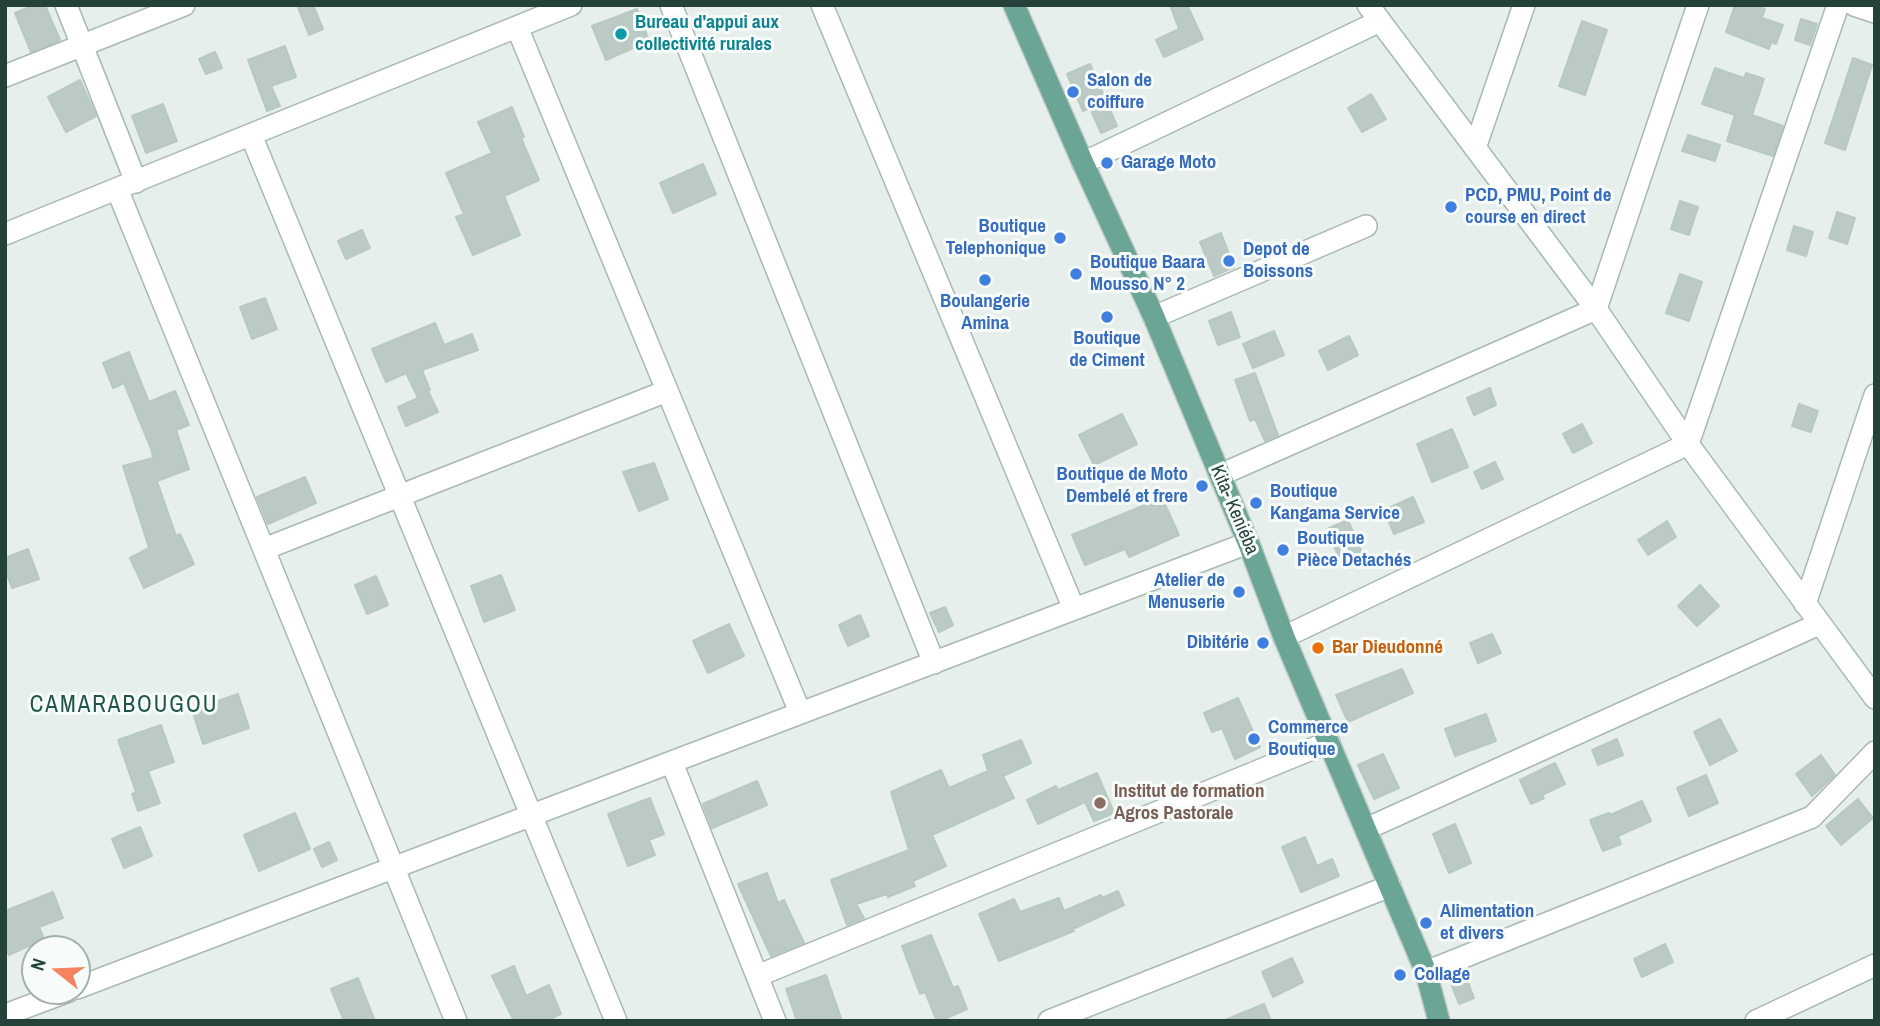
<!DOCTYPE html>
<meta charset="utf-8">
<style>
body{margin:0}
#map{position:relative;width:1880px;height:1026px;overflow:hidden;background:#e6efeb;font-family:"Archivo Narrow",sans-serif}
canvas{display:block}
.frame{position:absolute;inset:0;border:7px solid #24423a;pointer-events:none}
.north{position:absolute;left:21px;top:935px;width:70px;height:70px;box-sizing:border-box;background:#f7fbf9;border:2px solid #a3b1ad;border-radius:50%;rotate:288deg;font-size:19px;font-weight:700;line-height:28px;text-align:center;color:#24423a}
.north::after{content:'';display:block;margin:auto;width:24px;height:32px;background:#f4845f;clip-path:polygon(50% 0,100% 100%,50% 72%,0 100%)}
</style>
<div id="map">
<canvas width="1880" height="1026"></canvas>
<div class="frame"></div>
<div class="north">N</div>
</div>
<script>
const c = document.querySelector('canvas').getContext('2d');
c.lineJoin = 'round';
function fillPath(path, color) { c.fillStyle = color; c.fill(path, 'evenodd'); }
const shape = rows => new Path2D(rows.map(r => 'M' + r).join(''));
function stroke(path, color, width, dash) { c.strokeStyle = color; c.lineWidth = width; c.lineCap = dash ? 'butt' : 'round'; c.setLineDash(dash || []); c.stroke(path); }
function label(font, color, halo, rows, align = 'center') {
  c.font = font + ' "Archivo Narrow",sans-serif'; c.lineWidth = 6; c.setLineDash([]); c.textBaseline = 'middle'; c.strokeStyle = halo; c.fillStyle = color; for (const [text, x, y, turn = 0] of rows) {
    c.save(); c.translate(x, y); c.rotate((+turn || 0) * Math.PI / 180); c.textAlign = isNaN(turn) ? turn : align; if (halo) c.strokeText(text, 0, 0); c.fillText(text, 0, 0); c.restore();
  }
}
const building = shape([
 [34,5,45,5,60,40,31,52,15,13,34,5],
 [297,5,313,5,323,29,309,35,297,5],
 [1170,5,1187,5,1203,39,1164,57,1156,40,1179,29,1170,5],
 [1735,5,1754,5,1765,9,1762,18,1783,25,1776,44,1771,42,1769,49,1726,32,1735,5],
 [637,9,649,41,606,60,592,26,637,9],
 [1801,19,1817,24,1810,45,1795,40,1801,19],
 [1582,21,1607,30,1585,95,1559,86,1582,21],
 [285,46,296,77,271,86,280,106,267,111,248,60,285,46],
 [215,52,222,68,206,74,199,59,215,52],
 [1853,58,1872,65,1845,150,1825,143,1853,58],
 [1090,64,1117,126,1101,133,1090,108,1083,111,1067,74,1090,64],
 [1715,68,1744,78,1746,73,1764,79,1752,115,1783,126,1773,156,1727,141,1735,115,1702,104,1715,68],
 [80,80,96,116,66,132,48,97,80,80],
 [1371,94,1386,119,1362,132,1348,108,1371,94],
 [163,104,177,141,146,153,132,116,163,104],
 [512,107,524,137,521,138,539,180,504,196,520,235,473,255,456,217,464,214,446,173,492,153,478,122,512,107],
 [1688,135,1720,145,1715,161,1682,151,1688,135],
 [703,164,716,194,673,213,660,183,703,164],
 [1680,201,1698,207,1689,235,1671,229,1680,201],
 [1837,212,1855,218,1847,244,1829,238,1837,212],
 [1794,226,1813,232,1806,256,1787,250,1794,226],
 [362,230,370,248,346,259,338,241,362,230],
 [1221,233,1234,267,1214,276,1200,242,1221,233],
 [1680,274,1702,282,1689,321,1666,313,1680,274],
 [265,298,277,329,252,339,240,307,265,298],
 [1231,312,1240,337,1218,345,1209,321,1231,312],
 [435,323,444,345,472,334,478,350,422,370,430,390,417,396,406,373,386,382,372,349,435,323],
 [1274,331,1284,355,1253,368,1243,344,1274,331],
 [1349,336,1358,355,1328,370,1319,351,1349,336],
 [129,352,149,402,175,391,189,425,176,430,189,469,157,481,176,536,180,534,194,564,144,588,130,558,149,548,123,466,153,458,152,451,124,383,113,388,103,363,129,352],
 [1255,373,1278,435,1265,441,1255,419,1250,421,1235,380,1255,373],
 [1490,388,1496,405,1474,415,1467,398,1490,388],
 [429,393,438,412,406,426,398,407,429,393],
 [1799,404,1818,411,1811,432,1792,426,1799,404],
 [1122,414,1137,444,1094,465,1079,435,1122,414],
 [1582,424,1592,443,1573,453,1563,434,1582,424],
 [1452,429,1468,467,1432,482,1417,444,1452,429],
 [1495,462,1503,479,1482,489,1474,472,1495,462],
 [654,463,668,499,639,511,623,472,654,463],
 [305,477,316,503,268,524,257,497,305,477],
 [1413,497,1424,522,1394,534,1384,510,1413,497],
 [1162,498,1179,535,1129,557,1125,549,1085,565,1072,535,1162,498],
 [1348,520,1364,558,1343,567,1327,529,1348,520],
 [1667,521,1676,537,1648,555,1638,540,1667,521],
 [28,549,39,579,12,588,5,569,5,558,28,549],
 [501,575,515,610,484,622,471,586,501,575],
 [376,576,388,605,367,614,355,585,376,576],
 [1700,585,1719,606,1697,626,1678,606,1700,585],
 [945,607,953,625,939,632,930,613,945,607],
 [860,615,869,636,848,646,839,625,860,615],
 [729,624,744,656,708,673,693,641,729,624],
 [1492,634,1501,653,1478,663,1470,643,1492,634],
 [1402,669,1413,693,1348,722,1336,695,1402,669],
 [238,694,249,728,203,744,192,710,238,694],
 [1238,698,1260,747,1235,759,1222,728,1212,732,1204,713,1238,698],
 [1486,714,1496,741,1455,756,1445,729,1486,714],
 [1720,719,1737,751,1710,765,1694,732,1720,719],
 [161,725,174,762,148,771,160,803,138,811,132,794,136,792,118,740,161,725],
 [1617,739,1623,755,1598,765,1592,750,1617,739],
 [1021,740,1031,763,1003,776,1014,798,932,835,946,866,913,881,915,886,888,897,887,894,856,904,864,918,847,925,831,880,909,850,891,792,941,770,949,788,988,771,983,755,1021,740],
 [1383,754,1399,788,1374,799,1358,765,1383,754],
 [1821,755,1835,775,1812,796,1796,774,1821,755],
 [1555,763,1565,784,1542,795,1544,798,1531,804,1520,780,1555,763],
 [1097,773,1114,813,1094,821,1085,802,1038,824,1027,800,1056,786,1058,790,1097,773],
 [1706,775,1718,803,1689,816,1677,788,1706,775],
 [757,781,767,805,712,828,703,804,757,781],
 [650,798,664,834,649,840,655,855,628,866,608,814,650,798],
 [1858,799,1873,818,1841,845,1826,826,1858,799],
 [1642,801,1651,821,1618,836,1621,844,1603,851,1590,820,1609,813,1610,815,1642,801],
 [295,813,310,849,259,871,244,835,295,813],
 [1455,824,1471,863,1449,873,1433,834,1455,824],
 [140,827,152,856,124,868,112,839,140,827],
 [1305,837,1317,866,1332,859,1339,876,1301,892,1282,847,1305,837],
 [329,842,337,860,322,867,314,849,329,842],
 [767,873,778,903,784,900,804,943,771,956,738,884,767,873],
 [1118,891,1124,905,1073,929,1074,931,999,961,979,914,1014,899,1020,912,1059,898,1064,911,1101,895,1102,898,1118,891],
 [53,892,63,918,39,927,44,939,9,955,5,946,5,911,53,892],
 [931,935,953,988,958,986,967,1009,940,1021,937,1021,925,992,920,994,902,946,931,935],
 [1665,944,1673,962,1642,977,1634,959,1665,944],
 [1292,958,1303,982,1273,997,1262,972,1292,958],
 [514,966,526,996,549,985,561,1014,546,1021,514,1021,492,976,514,966],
 [826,975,842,1021,797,1021,786,989,826,975],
 [1466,977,1474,998,1459,1004,1451,984,1466,977],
 [358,978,375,1021,344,1021,331,989,358,978],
 [1264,1004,1271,1021,1226,1021,1225,1020,1264,1004]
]);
const street = shape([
 [66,5,136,182],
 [671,5,934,663],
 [822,5,1074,609],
 [1854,5,1875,12],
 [517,27,797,705],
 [5,76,184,5],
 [251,135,616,1021],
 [1475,148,1524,5],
 [1083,163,1380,21],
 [117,189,456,1021],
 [5,234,571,5],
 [1154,317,1366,226],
 [1220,475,1596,309,1698,5],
 [264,549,667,391],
 [1805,604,1875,395],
 [1284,637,1688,444,1838,5],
 [672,763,775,1021],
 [1366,829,1819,624],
 [1426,972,1812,817,1875,752],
 [757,976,1329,742],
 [77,988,1248,543],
 [5,1015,69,991],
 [1049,1021,1390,886],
 [1756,1021,1875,965]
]);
const secondary = shape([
 [1368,5,1596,309,1688,444,1875,698]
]);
const primary = shape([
 [1014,5,1083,163,1154,317,1250,547,1284,637,1426,972,1439,1021]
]);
const markers = [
 [621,34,7,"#0f9aa8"],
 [1073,92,7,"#3f7fe0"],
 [1107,163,7,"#3f7fe0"],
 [1451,207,7,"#3f7fe0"],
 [1060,238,7,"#3f7fe0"],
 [1229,261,7,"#3f7fe0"],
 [1076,274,7,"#3f7fe0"],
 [985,280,7,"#3f7fe0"],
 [1107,317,7,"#3f7fe0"],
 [1202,486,7,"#3f7fe0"],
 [1256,503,7,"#3f7fe0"],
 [1283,550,7,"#3f7fe0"],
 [1239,592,7,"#3f7fe0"],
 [1263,643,7,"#3f7fe0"],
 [1318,648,7,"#e8710a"],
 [1254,739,7,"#3f7fe0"],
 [1100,803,7,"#8d6e63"],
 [1426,923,7,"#3f7fe0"],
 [1400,975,7,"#3f7fe0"]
];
const cultureNames = [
 ["Bureau d'appui aux",635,23],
 ["collectivité rurales",635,45]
];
const shopNames = [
 ["Salon de",1087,81],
 ["coiffure",1087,103],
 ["Garage Moto",1121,163],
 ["PCD, PMU, Point de",1465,196],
 ["course en direct",1465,218],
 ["Boutique",1046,227,"right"],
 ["Telephonique",1046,249,"right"],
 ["Depot de",1243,250],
 ["Boissons",1243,272],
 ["Boutique Baara",1090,263],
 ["Mousso N° 2",1090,285],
 ["Boulangerie",985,302,"center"],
 ["Amina",985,324,"center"],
 ["Boutique",1107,339,"center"],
 ["de Ciment",1107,361,"center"],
 ["Boutique de Moto",1188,475,"right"],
 ["Dembelé et frere",1188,497,"right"],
 ["Boutique",1270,492],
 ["Kangama Service",1270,514],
 ["Boutique",1297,539],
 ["Pièce Detachés",1297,561],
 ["Atelier de",1225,581,"right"],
 ["Menuserie",1225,603,"right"],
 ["Dibitérie",1249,643,"right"],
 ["Commerce",1268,728],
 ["Boutique",1268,750],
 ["Alimentation",1440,912],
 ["et divers",1440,934],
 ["Collage",1414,975]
];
const streetNames = [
 ["Kita- Keniéba",1234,510,67]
];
const foodNames = [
 ["Bar Dieudonné",1332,648]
];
const educationNames = [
 ["Institut de formation",1114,792],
 ["Agros Pastorale",1114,814]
];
const quarterNames = [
 ["CAMARABOUGOU",124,706]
];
fillPath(building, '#bbcac4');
stroke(building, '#b8c9c2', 2);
stroke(street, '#a8b8b2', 24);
stroke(secondary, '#a4bbb3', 24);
stroke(primary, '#c2cac8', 24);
stroke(street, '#fff', 21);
stroke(secondary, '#fff', 21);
stroke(primary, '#6aa596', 21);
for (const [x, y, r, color] of markers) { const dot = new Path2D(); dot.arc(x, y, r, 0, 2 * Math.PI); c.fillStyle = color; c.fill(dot); stroke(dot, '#f7fbf9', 2.5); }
label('bold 19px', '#0d838f', '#f7fbf9', cultureNames, 'left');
label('bold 19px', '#366cbe', '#f7fbf9', shopNames, 'left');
label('19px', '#24423a', '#f7fbf9', streetNames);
label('bold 19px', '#c56008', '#f7fbf9', foodNames, 'left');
label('bold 19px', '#785e54', '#f7fbf9', educationNames, 'left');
c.letterSpacing = '2px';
label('23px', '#1f5548', '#f7fbf9', quarterNames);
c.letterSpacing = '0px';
</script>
